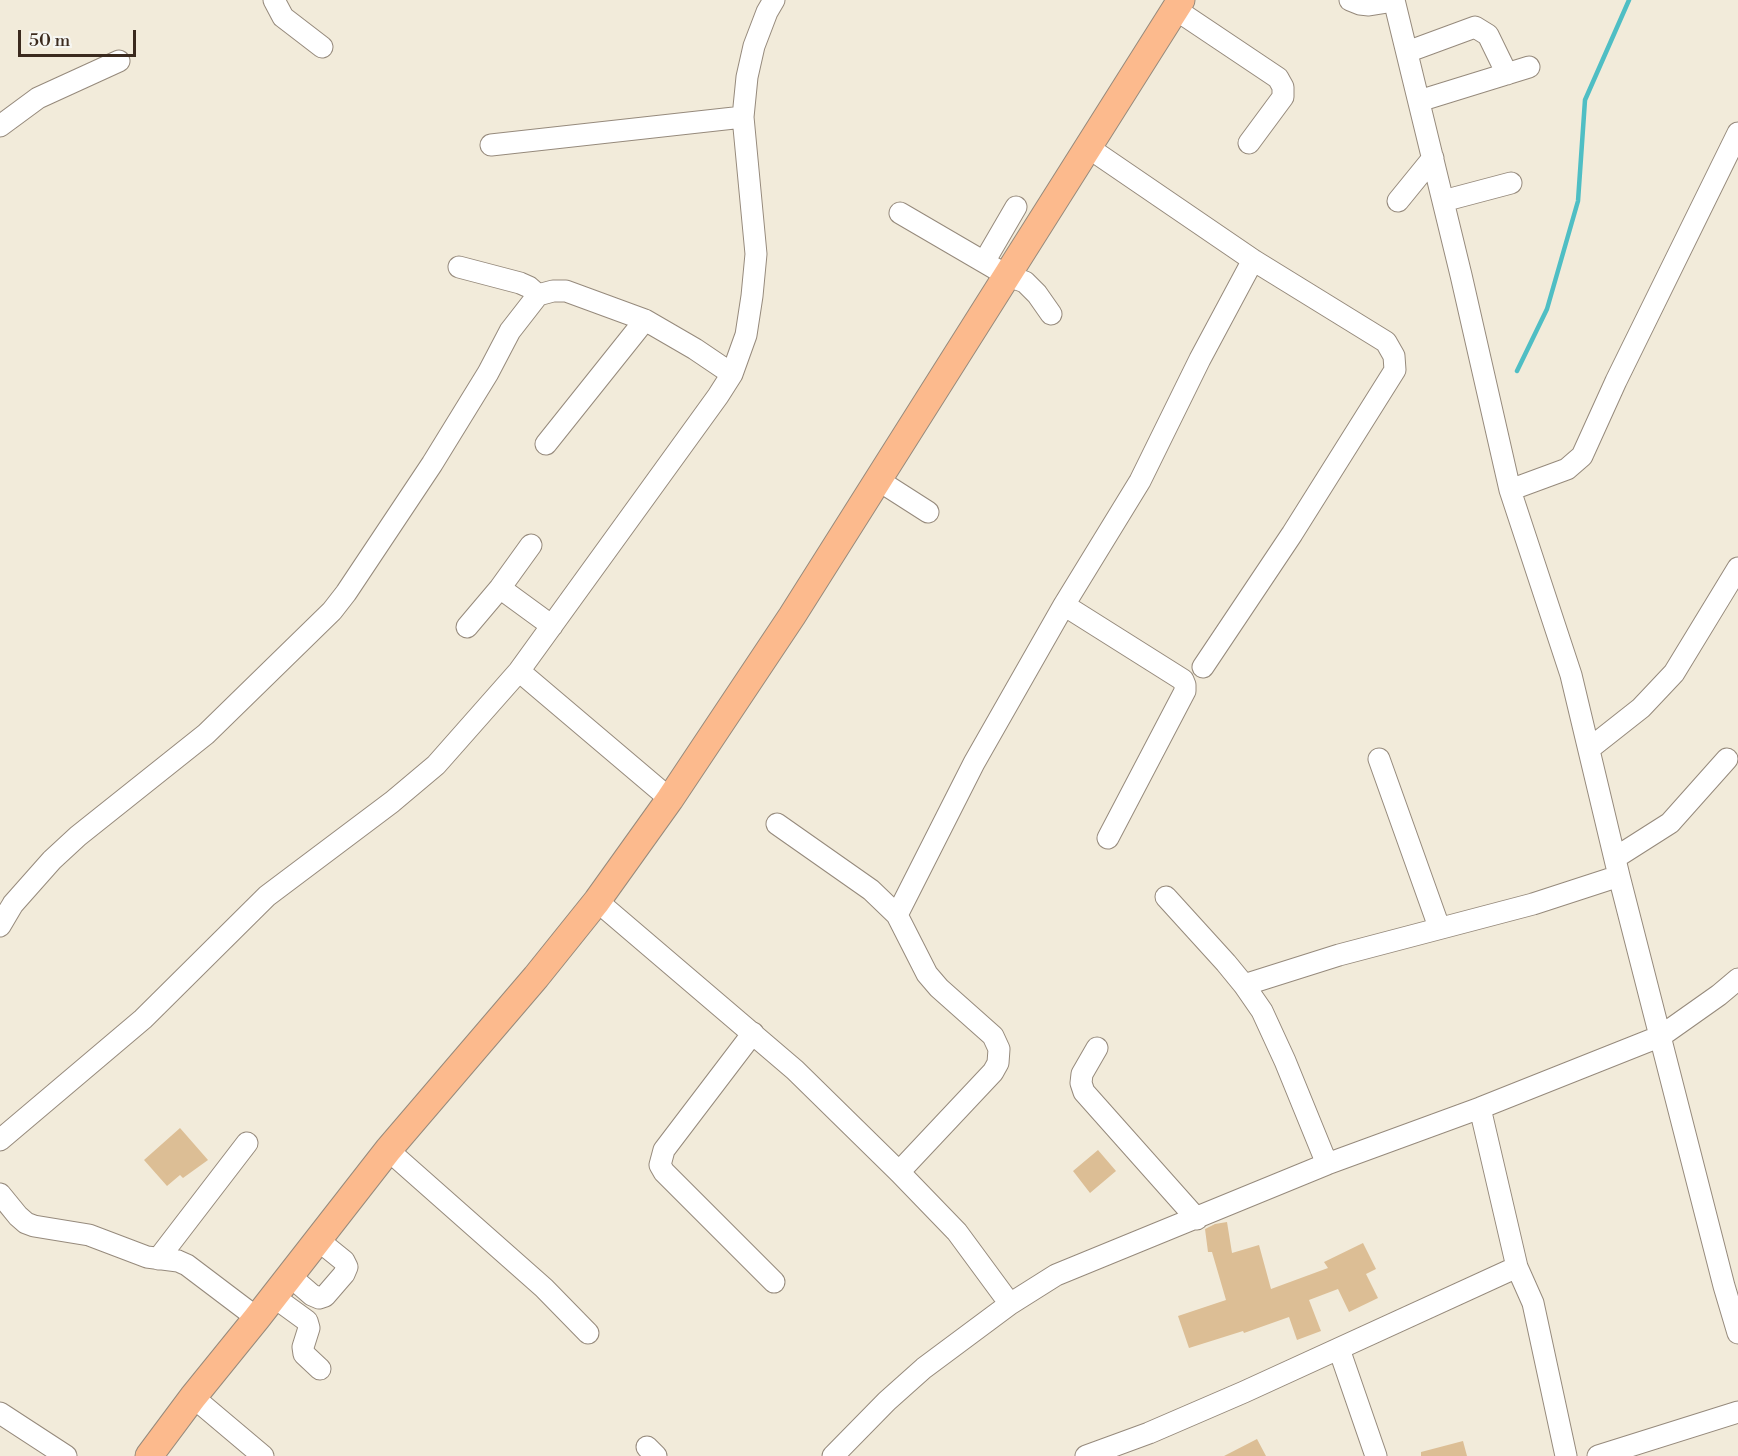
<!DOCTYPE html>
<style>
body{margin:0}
#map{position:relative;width:1738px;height:1456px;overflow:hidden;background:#f2ebda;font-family:"Libre Bodoni",serif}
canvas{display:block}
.scale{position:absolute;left:18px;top:30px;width:118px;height:27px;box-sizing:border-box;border:3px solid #3b2a1e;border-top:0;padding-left:8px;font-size:18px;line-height:21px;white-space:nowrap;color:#3b2a1e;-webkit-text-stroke:4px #f6f6f2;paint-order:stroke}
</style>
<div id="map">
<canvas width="1738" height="1456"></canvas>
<div class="scale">50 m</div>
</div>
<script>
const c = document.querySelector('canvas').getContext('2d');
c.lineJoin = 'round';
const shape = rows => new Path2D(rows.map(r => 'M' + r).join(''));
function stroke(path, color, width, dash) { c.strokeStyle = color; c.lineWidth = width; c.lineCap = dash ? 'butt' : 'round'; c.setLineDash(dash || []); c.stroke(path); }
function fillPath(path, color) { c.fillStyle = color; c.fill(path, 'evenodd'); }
const stream = shape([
 [1517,371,1547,309,1578,201,1585,100,1629,0]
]);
const building = shape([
 [180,1128,208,1160,183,1178,180,1175,167,1186,144,1160],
 [1098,1150,1116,1171,1090,1193,1073,1171],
 [1227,1222,1232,1253,1259,1245,1271,1289,1328,1268,1324,1262,1363,1243,1376,1269,1366,1274,1378,1298,1349,1312,1338,1289,1309,1300,1321,1331,1297,1340,1289,1317,1244,1333,1243,1331,1189,1348,1178,1316,1226,1300,1212,1252,1208,1252,1205,1229,1215,1224],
 [1257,1439,1266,1456,1224,1456],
 [1463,1441,1467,1456,1421,1456,1421,1452]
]);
const minor = shape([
 [274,0,283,17,322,47],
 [1350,0,1360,4,1369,5,1394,1],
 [1394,0,1461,275,1510,490,1571,675,1619,876,1724,1286,1738,1333],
 [1175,9,1278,78,1283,87,1283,97,1249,143],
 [1407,52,1475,27,1488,35,1507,74],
 [1419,101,1529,67],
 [0,126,38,98,119,61],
 [491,145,743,117],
 [1089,148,1253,260,1386,342,1394,356,1395,370,1292,534,1203,667],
 [1398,201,1433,158],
 [1443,201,1511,183],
 [900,213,1008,276,1025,282,1037,294,1051,314],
 [984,262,1016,207],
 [459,267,520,283,529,287,538,295],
 [546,444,645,320],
 [878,480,928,512],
 [1510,490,1567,469,1582,456,1616,381,1738,133],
 [500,588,552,626],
 [1064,605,1183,680,1185,685,1185,691,1108,838],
 [467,627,500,588,531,545],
 [519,671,670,799],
 [1589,749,1641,708,1674,673,1738,568],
 [1379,759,1439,927],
 [777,824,871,890,897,915,927,974,939,988,993,1036,999,1049,998,1063,993,1072,899,1172],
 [1615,858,1670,823,1727,759],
 [1166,897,1226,963,1244,985,1262,1011,1285,1061,1327,1164],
 [597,901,795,1070,899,1172,957,1232,1010,1304],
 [897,915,974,763,1064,605,1140,481,1200,359,1253,260],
 [0,926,13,904,52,860,78,836,206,734,332,611,346,593,432,464,488,373,510,331,538,295,553,291,566,291,645,320,695,349,732,374],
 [1244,985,1339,955,1533,904,1619,876],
 [753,1033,664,1150,660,1165,664,1172,774,1282],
 [1097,1048,1082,1074,1081,1083,1084,1092,1197,1219],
 [1480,1108,1517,1267,1533,1303,1566,1456],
 [0,1140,143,1019,267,896,392,802,436,765,519,671,718,396,732,374,746,335,752,296,756,254,743,117,747,77,754,46,767,12,774,0],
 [388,1150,544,1288,588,1333],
 [0,1194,18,1216,26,1223,34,1226,89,1235,147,1257,178,1261,187,1265,257,1318],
 [158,1259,247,1143],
 [290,1276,312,1295,319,1298,325,1296,344,1274,347,1267,344,1261,318,1240],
 [274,1297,307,1321,309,1328,303,1347,304,1354,320,1369],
 [1339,1349,1376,1456],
 [193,1397,263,1456],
 [0,1413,66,1456],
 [647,1447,656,1456],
 [833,1456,887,1401,924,1368,1010,1304,1056,1275,1327,1164,1480,1108,1661,1036,1719,995,1738,979],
 [1086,1456,1149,1433,1244,1392,1517,1267],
 [1598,1456,1738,1412]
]);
const major = shape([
 [149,1456,193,1397,257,1318,388,1150,536,977,597,901,670,799,792,616,1181,0]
]);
stroke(stream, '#4fbec4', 4.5);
fillPath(building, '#dcbe95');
stroke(minor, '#968a7c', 23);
stroke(major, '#968a7c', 29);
stroke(minor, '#fff', 21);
stroke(major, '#fcba8d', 27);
</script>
